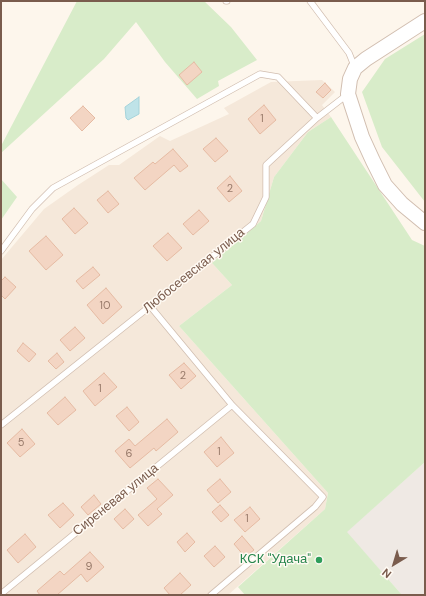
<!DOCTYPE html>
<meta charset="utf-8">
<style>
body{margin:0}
#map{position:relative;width:426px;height:596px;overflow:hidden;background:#fdf6ec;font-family:"DM Sans",sans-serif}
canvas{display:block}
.frame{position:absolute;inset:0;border:2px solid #7a5c4d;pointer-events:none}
.north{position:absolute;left:374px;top:544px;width:40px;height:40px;-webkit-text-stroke:3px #fffaf3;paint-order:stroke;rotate:218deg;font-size:11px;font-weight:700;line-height:16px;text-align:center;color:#7a5c4d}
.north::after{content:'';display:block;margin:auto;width:14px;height:18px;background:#7a5c4d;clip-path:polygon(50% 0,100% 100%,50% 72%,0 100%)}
</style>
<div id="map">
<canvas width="426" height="596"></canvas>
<div class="frame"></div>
<div class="north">N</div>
</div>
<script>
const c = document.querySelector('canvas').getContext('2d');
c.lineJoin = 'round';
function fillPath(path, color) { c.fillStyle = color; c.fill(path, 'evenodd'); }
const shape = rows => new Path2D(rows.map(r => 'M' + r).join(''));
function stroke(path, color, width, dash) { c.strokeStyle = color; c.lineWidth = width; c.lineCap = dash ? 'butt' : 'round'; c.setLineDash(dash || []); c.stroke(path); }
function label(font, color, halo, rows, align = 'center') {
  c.font = font + ' "DM Sans",sans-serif'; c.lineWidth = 3; c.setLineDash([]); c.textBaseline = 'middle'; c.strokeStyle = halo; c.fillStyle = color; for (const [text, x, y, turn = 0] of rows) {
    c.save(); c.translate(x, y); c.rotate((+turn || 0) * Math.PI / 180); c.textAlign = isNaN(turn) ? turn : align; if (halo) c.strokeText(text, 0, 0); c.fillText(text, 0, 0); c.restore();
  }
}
const residential = shape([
 [322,80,335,92,322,105,331,117,308,132,274,177,261,221,212,263,232,285,179,326,328,493,325,509,228,595,1,595,1,260,44,209,78,185,109,165,119,165,160,136,170,141,229,114,224,108,271,82]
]);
const industrial = shape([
 [425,462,425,595,402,595,346,532]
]);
const green = shape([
 [77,1,204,1,231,27,257,60,218,81,219,86,197,99,165,62,136,22,104,59,1,153,1,146],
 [425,34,425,202,382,147,362,92,385,59],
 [331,117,412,240,425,246,425,462,347,532,402,595,245,595,238,587,325,509,328,493,179,326,232,285,212,263,261,221,274,177,308,132],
 [1,179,17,197,1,220]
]);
const water = shape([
 [139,97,139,114,128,120,126,118,125,107,139,97]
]);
const building = shape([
 [194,62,202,72,187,85,179,75,194,62],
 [325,83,331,90,323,98,316,92,325,83],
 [264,105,276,120,260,134,248,119,264,105],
 [83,106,95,118,82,131,70,118,83,106],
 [216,138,228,151,215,162,203,149,216,138],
 [173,149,188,166,180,172,174,165,145,190,134,178,153,162,155,164,173,149],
 [230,176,242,191,229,202,217,188,230,176],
 [108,191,119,204,108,213,97,200,108,191],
 [74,208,88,223,75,234,62,219,74,208],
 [199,210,209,221,193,235,183,224,199,210],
 [168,233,182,248,167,261,153,246,168,233],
 [46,236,63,255,46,270,29,251,46,236],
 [93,267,100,275,83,289,76,281,93,267],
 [5,277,16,287,5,299,1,295,1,281,5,277],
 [106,288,122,307,103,324,87,305,106,288],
 [75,327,85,338,70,351,60,340,75,327],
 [23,343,36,354,29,362,17,351,23,343],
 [57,353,64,362,56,369,48,361,57,353],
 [184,363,196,376,181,389,169,375,184,363],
 [104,373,117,387,95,406,83,391,104,373],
 [65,397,76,410,58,425,47,413,65,397],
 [127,407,139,422,129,431,116,416,127,407],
 [167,419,178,432,156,451,154,448,130,468,115,451,129,439,135,446,167,419],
 [22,429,35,444,20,457,7,443,22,429],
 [221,437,234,453,217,467,204,452,221,437],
 [158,479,173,495,157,509,162,514,148,526,138,515,157,499,147,488,158,479],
 [220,479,231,492,218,503,207,490,220,479],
 [94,495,101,504,88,515,81,507,94,495],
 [63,503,74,515,60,528,48,515,63,503],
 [220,505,229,515,221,522,212,512,220,505],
 [250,507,260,519,245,532,234,520,250,507],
 [125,509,134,519,123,529,114,519,125,509],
 [187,533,195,542,185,552,177,542,187,533],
 [25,534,36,547,18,563,7,550,25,534],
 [242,536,254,550,245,557,234,544,242,536],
 [215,546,225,557,214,567,204,556,215,546],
 [90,552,104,567,87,582,81,574,57,595,40,595,37,591,60,571,64,575,90,552],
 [180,573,191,585,180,595,170,595,164,588,180,573]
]);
const service = shape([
 [226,1,227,1],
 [310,1,349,53,355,68],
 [1,251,32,209,53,188,260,74,278,77,317,118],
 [150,306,232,405,323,497,315,507,211,595],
 [1,425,253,224,266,197,266,165,317,118,348,94],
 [1,594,232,405]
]);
const tertiary = shape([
 [425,21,366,59,355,68,350,79,348,94,362,137,373,161,385,185,402,204,425,223]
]);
const markers = [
 [319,560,4,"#2e9e5b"]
];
const numberNames = [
 ["1",262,119],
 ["2",230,189],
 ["10",105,306],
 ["2",183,376],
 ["1",100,389],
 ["5",21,443],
 ["1",219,452],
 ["6",129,454],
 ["1",247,519],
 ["9",89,567]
];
const streetNames = [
 ["Любосеевская улица",194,271,-39],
 ["Сиреневая улица",116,500,-39]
];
const leisureNames = [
 ["КСК \"Удача\"",311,560]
];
fillPath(residential, '#f5e8da');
fillPath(industrial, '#efe9e4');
fillPath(green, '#d8ecc9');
fillPath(water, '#bfe3e8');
stroke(water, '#a5d3da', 1);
fillPath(building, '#f3d5c3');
stroke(building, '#e6bba3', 1);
stroke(service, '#d1beb0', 7);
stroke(tertiary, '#d1beb0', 16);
stroke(service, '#fff', 5.5);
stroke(tertiary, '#fff', 14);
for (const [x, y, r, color] of markers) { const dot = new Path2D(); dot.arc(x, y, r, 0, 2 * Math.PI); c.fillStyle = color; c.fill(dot); stroke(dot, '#fffaf3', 1.5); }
label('11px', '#987a6a', null, numberNames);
label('13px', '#7a5c4d', '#fffaf3', streetNames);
label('13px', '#27864d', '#fffaf3', leisureNames, 'right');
</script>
